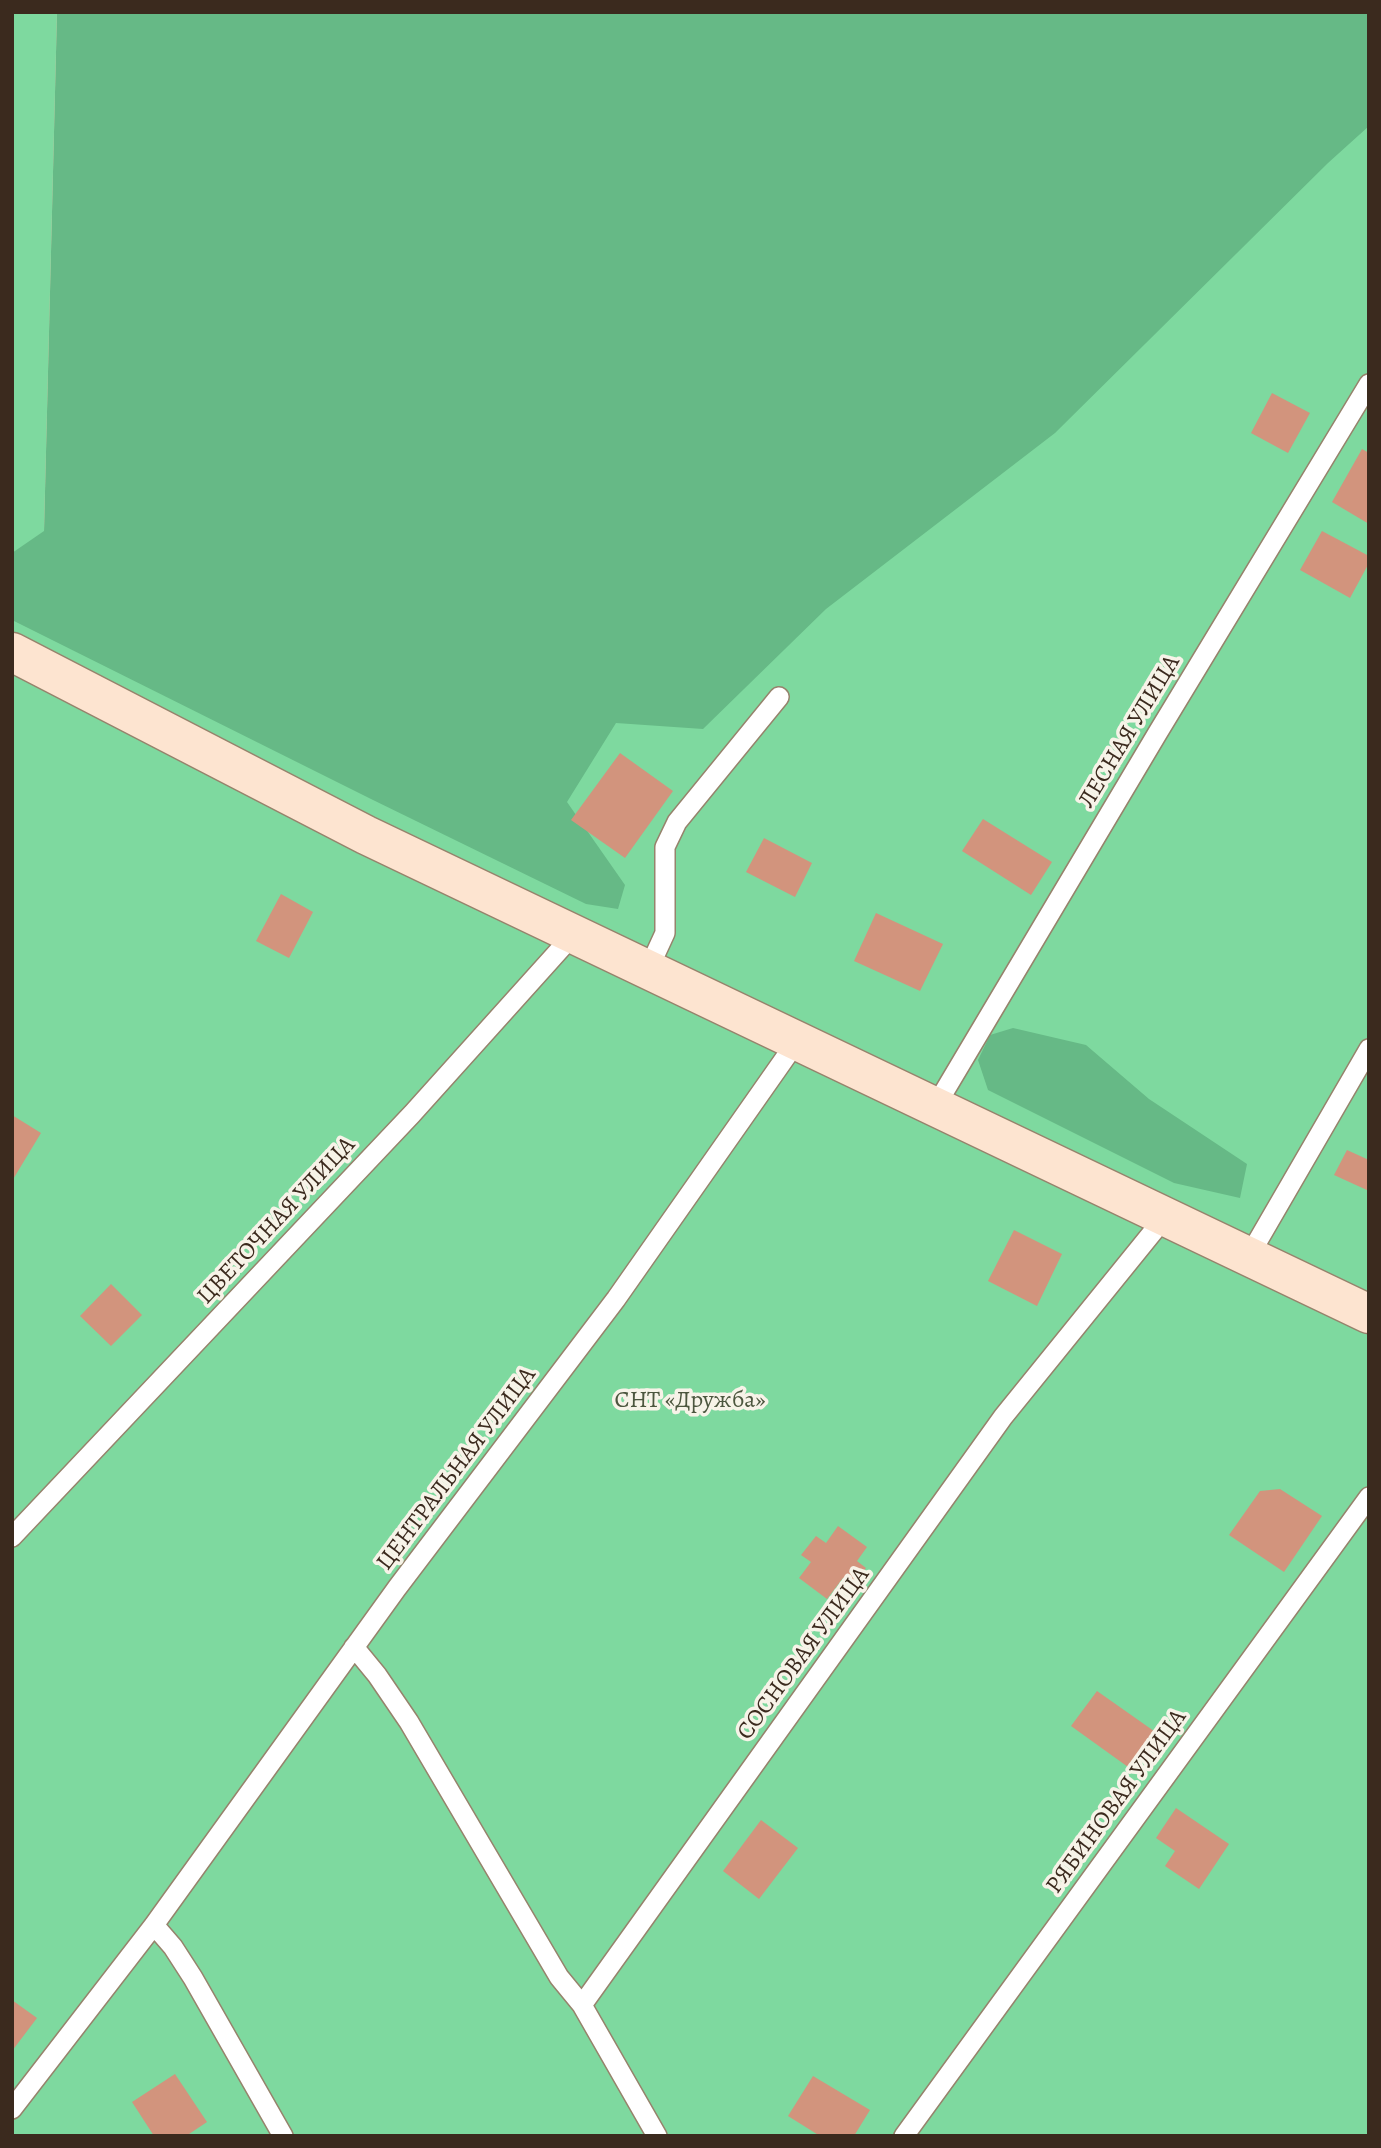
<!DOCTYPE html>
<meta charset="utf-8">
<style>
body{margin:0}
#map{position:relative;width:1381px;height:2148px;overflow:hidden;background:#f0dcbb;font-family:Alegreya,serif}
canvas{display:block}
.frame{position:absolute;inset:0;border:14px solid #3b2a1e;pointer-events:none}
</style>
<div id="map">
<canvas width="1381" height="2148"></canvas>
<div class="frame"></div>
</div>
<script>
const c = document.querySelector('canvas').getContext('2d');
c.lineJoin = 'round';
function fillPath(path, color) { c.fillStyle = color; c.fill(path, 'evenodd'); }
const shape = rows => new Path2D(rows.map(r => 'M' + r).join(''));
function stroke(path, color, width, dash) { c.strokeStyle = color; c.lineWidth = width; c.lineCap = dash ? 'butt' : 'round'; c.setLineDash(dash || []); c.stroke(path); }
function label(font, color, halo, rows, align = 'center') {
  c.font = font + ' Alegreya,serif'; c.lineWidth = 7; c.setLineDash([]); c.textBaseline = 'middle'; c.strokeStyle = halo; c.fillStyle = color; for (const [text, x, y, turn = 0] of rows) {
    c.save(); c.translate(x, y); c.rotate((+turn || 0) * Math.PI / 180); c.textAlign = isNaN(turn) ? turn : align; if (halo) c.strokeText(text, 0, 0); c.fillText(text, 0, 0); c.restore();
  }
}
const green = shape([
 [12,12,57,12,44,531,1369,39,1369,2136,12,2136]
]);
const forest = shape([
 [57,12,1369,12,1369,126,1328,163,1055,433,826,609,703,729,616,723,567,802,625,885,618,909,586,904,371,799,12,620,12,553,44,531],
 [1013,1028,1086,1045,1149,1099,1247,1164,1240,1198,1174,1183,988,1090,978,1060,990,1035]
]);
const building = shape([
 [1272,393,1310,413,1288,453,1251,433],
 [1362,449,1369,453,1369,524,1332,502],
 [1322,531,1369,556,1369,563,1350,598,1300,570],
 [620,753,673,791,625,858,571,820],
 [983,819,1052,862,1031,895,962,851],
 [764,838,812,863,795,897,746,872],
 [281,894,313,912,289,958,256,941],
 [876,913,943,944,920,991,854,961],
 [12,1115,41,1133,12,1181],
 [1347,1150,1369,1160,1369,1191,1334,1175],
 [1014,1230,1062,1254,1037,1306,988,1281],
 [111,1284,142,1315,111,1346,80,1316],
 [1280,1489,1322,1516,1284,1572,1229,1535,1260,1491],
 [838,1526,867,1547,857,1561,866,1568,853,1585,843,1578,827,1599,799,1578,811,1562,801,1555,816,1536,826,1543],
 [1097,1691,1161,1736,1135,1772,1071,1726],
 [1176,1808,1229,1844,1199,1889,1165,1866,1175,1851,1156,1838],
 [761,1820,798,1848,759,1899,723,1871],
 [12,2000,37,2018,12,2051],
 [175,2074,207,2122,186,2136,154,2136,132,2102],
 [813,2076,870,2110,854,2136,820,2136,788,2116]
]);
const lane = shape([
 [648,970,665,933,665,847,677,822,779,697],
 [935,1107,1157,734,1369,384],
 [1249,1256,1369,1049],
 [12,1537,412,1114,573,935],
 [354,1647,377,1675,409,1722,559,1977,582,2005,657,2136],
 [154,1925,173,1947,193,1978,283,2136],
 [582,2005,1003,1417,1165,1217],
 [12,2109,154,1925,397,1588,616,1299,797,1041],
 [904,2136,1369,1497]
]);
const secondary = shape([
 [12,652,366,835,1369,1314]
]);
const streetNames = [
 ["ЛЕСНАЯ УЛИЦА",1130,732,-59],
 ["ЦВЕТОЧНАЯ УЛИЦА",277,1221,-47],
 ["ЦЕНТРАЛЬНАЯ УЛИЦА",457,1469,-53],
 ["СОСНОВАЯ УЛИЦА",804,1654,-54],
 ["РЯБИНОВАЯ УЛИЦА",1117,1802,-54]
];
const parkNames = [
 ["СНТ «Дружба»",690,1401]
];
fillPath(green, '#7ed99f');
fillPath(forest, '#66b986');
fillPath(building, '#d2947d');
stroke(lane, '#96836c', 22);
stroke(secondary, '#96836c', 41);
stroke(lane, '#fff', 19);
stroke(secondary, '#fde4d0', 38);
label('24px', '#3b2a1e', '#f7f3e8', streetNames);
label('24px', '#4c563e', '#f7f3e8', parkNames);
</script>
